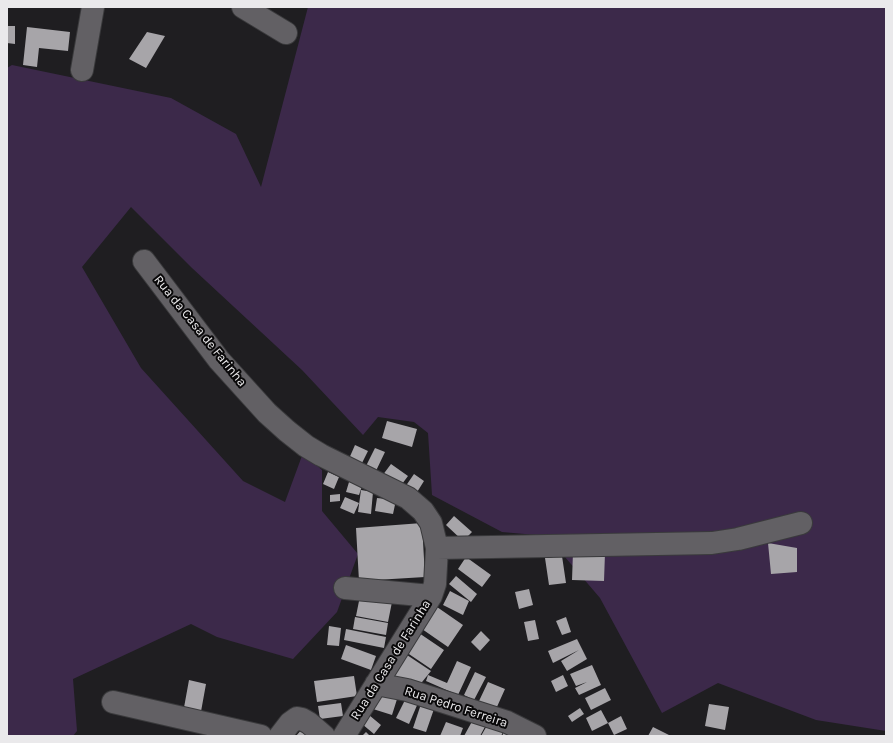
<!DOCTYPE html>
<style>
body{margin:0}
#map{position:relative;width:893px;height:743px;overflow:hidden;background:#1f1e21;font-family:Karla,sans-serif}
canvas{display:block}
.frame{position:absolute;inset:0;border:8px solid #eae9eb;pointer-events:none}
</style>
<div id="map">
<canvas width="893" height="743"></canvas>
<div class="frame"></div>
</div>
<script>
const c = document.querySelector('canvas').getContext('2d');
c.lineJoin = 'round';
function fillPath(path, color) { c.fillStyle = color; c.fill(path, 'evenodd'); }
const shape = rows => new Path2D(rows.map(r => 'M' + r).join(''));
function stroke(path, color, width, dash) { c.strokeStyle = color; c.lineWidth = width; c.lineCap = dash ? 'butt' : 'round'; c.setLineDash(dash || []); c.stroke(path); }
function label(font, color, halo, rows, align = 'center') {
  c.font = font + ' Karla,sans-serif'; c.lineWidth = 4; c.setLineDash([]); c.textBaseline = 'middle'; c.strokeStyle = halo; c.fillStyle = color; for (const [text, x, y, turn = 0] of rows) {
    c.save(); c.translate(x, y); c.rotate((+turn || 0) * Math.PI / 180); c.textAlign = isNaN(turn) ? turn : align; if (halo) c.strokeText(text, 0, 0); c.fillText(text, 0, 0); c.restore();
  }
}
const green = shape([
 [308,7,886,7,886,731,816,720,718,683,662,713,600,598,547,536,502,532,432,495,428,433,414,422,378,417,363,435,302,370,192,268,131,207,82,267,141,368,243,481,285,502,303,453,322,470,322,511,358,554,337,612,293,659,217,637,191,624,73,679,77,731,73,736,7,736,7,68,12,65,171,98,236,134,261,187]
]);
const building = shape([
 [7,26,15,26,15,44,7,43],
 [27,27,70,32,68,51,39,48,37,67,23,65],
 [147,32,165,36,146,68,129,59],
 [387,421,417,429,412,447,382,438],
 [355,445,368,451,360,467,348,461],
 [375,448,385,452,374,475,364,470],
 [391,464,408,476,399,488,382,476],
 [328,472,339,477,334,489,323,484],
 [414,474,424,481,414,497,403,490],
 [349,482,362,486,359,495,346,492],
 [361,490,373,492,371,514,358,512],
 [340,494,340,501,330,502,330,495],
 [345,497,359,503,354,514,340,508],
 [377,498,396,500,393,514,375,511],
 [454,516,472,532,463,541,446,525],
 [422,523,425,577,359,581,356,528],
 [768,543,797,548,797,572,771,574],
 [573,552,605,553,604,581,572,580],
 [562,556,566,583,549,585,545,558],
 [466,557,491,575,482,587,458,569],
 [456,576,477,594,471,602,449,584],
 [529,589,533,605,519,609,515,592],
 [450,591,469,601,463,615,443,605],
 [360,596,392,602,388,622,356,616],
 [437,607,463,625,448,647,422,629],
 [355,617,388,623,386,635,353,629],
 [566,617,571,632,562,635,556,621],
 [535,620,539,639,528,641,524,622],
 [329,626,341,628,339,646,327,645],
 [346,629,386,637,384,648,344,640],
 [416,631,444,650,431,669,403,650],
 [481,631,490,640,480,651,471,642],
 [577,639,587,659,567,671,561,661,579,650,553,663,548,651],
 [346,645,376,656,371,670,341,659],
 [404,653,431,671,418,687,391,674],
 [457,661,471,667,458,695,426,681,428,675,447,683],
 [592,665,601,685,579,695,575,688,587,682,576,686,570,674],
 [475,672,486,677,474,700,464,695],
 [563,675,568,686,556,692,551,681],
 [354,676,357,696,317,702,314,681],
 [189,680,206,684,200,717,183,713],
 [488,682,505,689,496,709,479,701],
 [605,688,611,700,591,710,585,698],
 [380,689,398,696,392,715,373,709],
 [406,698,418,703,409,724,396,718],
 [341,703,343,716,320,719,318,706],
 [421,704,434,709,426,732,413,728],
 [709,704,729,707,725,730,705,726],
 [580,708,584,714,572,722,568,716],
 [601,710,608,723,592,731,586,718],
 [369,715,381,725,374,734,362,724],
 [475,716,487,723,480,736,464,736],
 [621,716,627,729,614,735,608,723],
 [446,722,463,728,460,736,440,736],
 [489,722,504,730,501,736,481,736],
 [653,727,671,736,648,736],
 [303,728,312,736,296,736],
 [505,730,516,736,502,736],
 [366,732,370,736,362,736]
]);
const minor = shape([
 [243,7,286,33],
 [82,70,93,7],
 [144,261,219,360,267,413,287,431,306,446,321,455,408,498,423,511,431,523,437,548,435,584,431,596,344,736],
 [437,548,712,543,738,539,801,523],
 [345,588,431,596],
 [376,684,407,690,507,722,535,736],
 [113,702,261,736],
 [280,736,290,723,297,718,302,719,309,723,324,736]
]);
const streetNames = [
 ["Rua da Casa de Farinha",200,331,51],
 ["Rua da Casa de Farinha",391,660,-58],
 ["Rua Pedro Ferreira",456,707,18]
];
fillPath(green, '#3c294a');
fillPath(building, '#a7a5a9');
stroke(minor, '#3a3a3c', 24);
stroke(minor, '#626064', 22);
label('13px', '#eae9eb', '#090809', streetNames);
</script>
